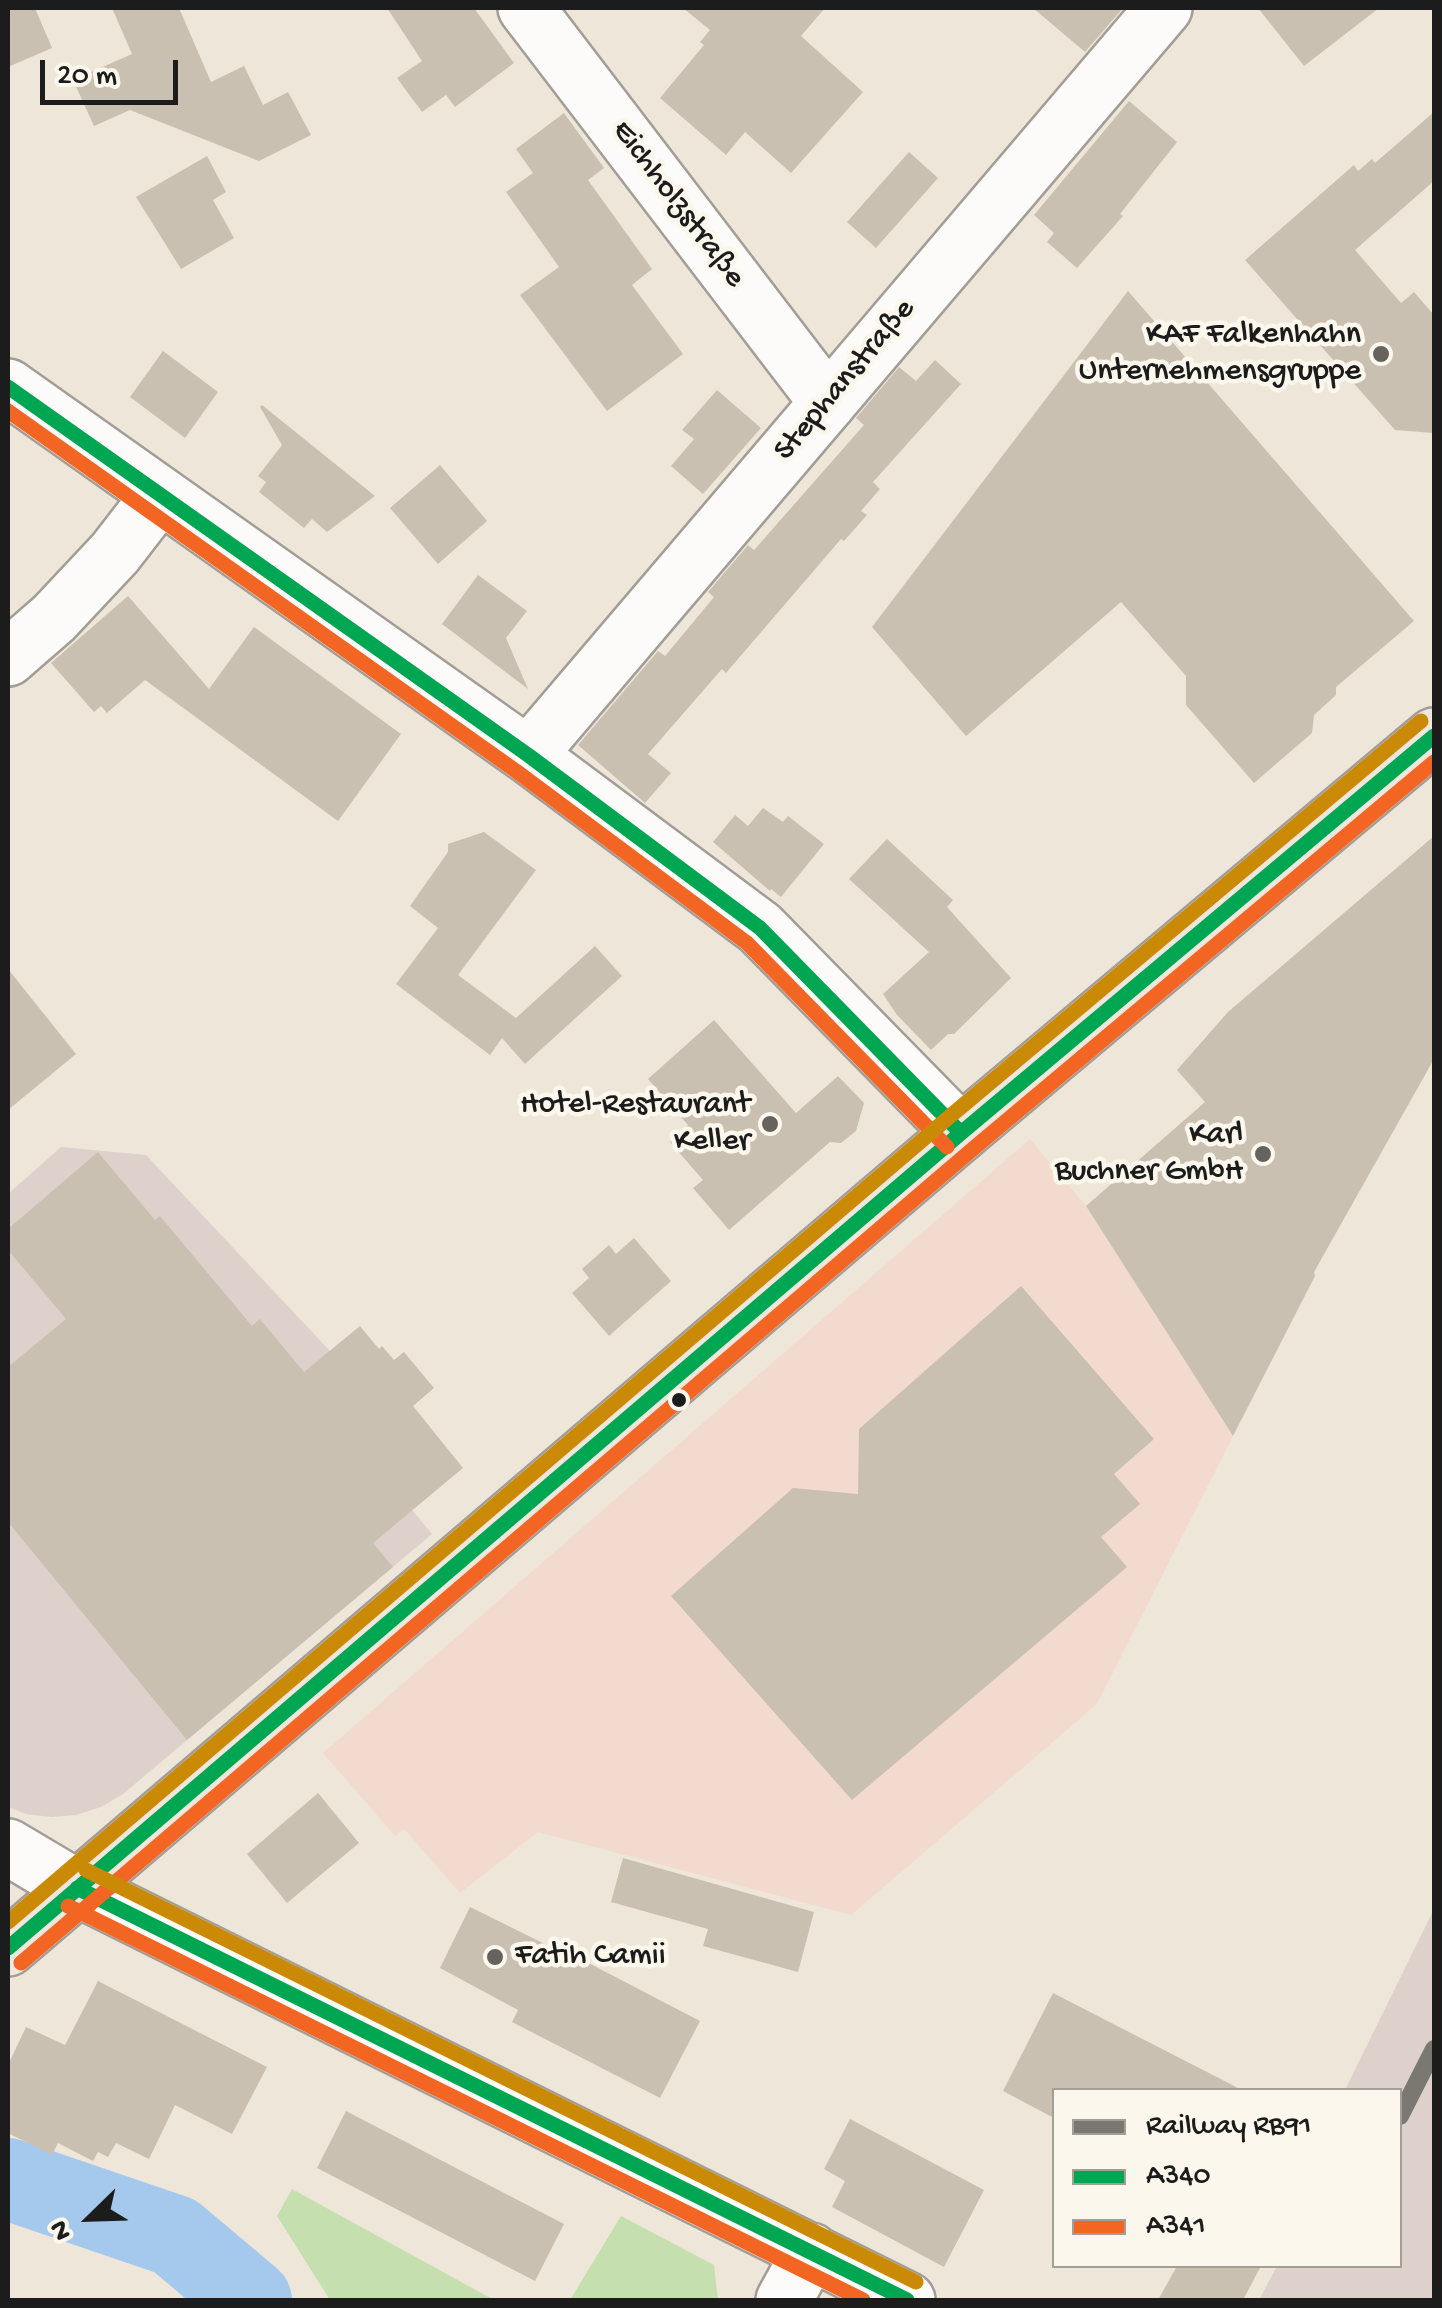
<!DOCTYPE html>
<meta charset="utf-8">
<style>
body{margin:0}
#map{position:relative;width:1442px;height:2308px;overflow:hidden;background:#eee6d9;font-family:"Gochi Hand",sans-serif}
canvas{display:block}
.frame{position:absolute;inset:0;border:10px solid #1c1c1c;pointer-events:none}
.legend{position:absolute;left:1052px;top:2088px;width:350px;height:180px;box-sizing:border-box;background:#fbf7ec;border:2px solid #a29f99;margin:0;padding:12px 18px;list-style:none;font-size:30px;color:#1c1c1c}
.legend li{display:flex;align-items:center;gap:20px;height:50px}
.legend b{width:50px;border:2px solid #a29f99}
.north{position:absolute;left:40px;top:2168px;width:100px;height:100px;-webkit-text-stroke:8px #fbf7ec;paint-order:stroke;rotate:247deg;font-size:28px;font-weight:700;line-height:40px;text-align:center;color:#1c1c1c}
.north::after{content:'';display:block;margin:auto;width:35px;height:45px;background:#1c1c1c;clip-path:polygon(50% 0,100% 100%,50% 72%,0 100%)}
.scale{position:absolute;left:40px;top:60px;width:138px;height:45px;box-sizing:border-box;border:5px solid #1c1c1c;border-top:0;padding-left:12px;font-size:30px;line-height:35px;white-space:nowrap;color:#1c1c1c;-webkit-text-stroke:8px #fbf7ec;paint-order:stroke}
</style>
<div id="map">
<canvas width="1442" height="2308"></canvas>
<div class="frame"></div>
<ul class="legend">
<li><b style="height:12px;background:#7b7872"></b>Railway RB91</li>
<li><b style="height:12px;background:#00a651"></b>A340</li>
<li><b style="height:12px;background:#f26522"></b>A341</li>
</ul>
<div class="north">N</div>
<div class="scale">20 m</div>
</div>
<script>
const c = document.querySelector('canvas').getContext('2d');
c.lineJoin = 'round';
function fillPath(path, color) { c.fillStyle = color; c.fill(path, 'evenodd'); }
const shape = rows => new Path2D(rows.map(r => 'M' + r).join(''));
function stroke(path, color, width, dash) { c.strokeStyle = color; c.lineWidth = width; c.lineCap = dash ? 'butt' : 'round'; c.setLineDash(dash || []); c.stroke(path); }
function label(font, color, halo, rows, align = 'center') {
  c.font = font + ' "Gochi Hand",sans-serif'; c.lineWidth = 9; c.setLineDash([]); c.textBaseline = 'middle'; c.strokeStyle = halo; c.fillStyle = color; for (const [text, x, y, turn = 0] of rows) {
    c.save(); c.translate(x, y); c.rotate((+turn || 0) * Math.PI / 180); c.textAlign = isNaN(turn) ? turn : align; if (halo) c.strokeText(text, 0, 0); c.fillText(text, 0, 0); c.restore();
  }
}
const built = shape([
 [1030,1139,1086,1206,1233,1436,1097,1704,851,1915,538,1832,460,1893,404,1829,395,1836,323,1753]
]);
const industrial = shape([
 [61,1147,146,1155,330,1351,393,1427,376,1466,432,1534,123,1794,101,1807,76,1815,51,1817,26,1814,8,1807,8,1194],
 [1434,1909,1434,2300,1259,2300,1277,2266,1400,2266,1400,2090,1345,2090]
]);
const green = shape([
 [292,2189,494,2300,330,2300,277,2216],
 [621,2216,714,2265,718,2300,570,2300]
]);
const river = shape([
 [8,2179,175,2236,251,2300]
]);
const building = shape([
 [8,8,35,8,52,48,8,67],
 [112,8,179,8,211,82,244,66,263,105,288,92,311,135,259,161,130,110,94,126,73,80,132,54],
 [387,8,474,8,514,63,455,107,446,95,422,112,397,78,422,61],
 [683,8,825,8,801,36,863,92,791,173,745,132,726,155,660,98,704,45,700,42,710,30],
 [1033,8,1123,8,1085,52],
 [1258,8,1379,8,1304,66],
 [1129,101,1177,142,1120,214,1123,216,1077,268,1047,242,1054,233,1034,215],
 [1434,112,1434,181,1355,250,1401,303,1414,292,1434,315,1434,433,1395,430,1245,260,1354,165,1358,171,1372,159,1375,163],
 [564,113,604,168,588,180,652,269,632,285,683,354,607,411,520,295,559,267,506,192,533,173,516,149],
 [909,152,938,178,876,248,847,222],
 [207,156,226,192,213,200,234,238,181,269,136,197],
 [1128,291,1414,621,1336,687,1336,695,1314,715,1312,733,1254,783,1186,705,1186,676,1121,602,966,736,872,627],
 [163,351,218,392,185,438,130,397],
 [935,360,961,384,873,482,880,489,861,511,867,515,844,541,841,539,726,673,722,669,648,754,671,773,645,803,578,745,658,651,665,656,714,597,708,592,748,545,754,550,864,425,856,418,899,367,916,381],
 [717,390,761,428,703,494,671,466,694,439,682,430],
 [262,405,375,496,327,532,312,519,304,528,259,492,266,482,258,476,282,445,260,407],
 [440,465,487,521,438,564,390,508],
 [478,575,527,611,506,638,528,689,442,624],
 [128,596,209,689,254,627,401,734,338,821,145,680,107,713,101,706,94,712,51,663],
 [763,808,783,822,788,816,824,844,781,897,771,889,770,891,713,842,735,815,748,826],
 [484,832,536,870,458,975,516,1018,595,946,622,976,525,1064,502,1038,490,1055,396,984,438,928,410,906,448,852,448,844],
 [1434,836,1434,1059,1314,1272,1315,1276,1233,1436,1086,1206,1205,1102,1177,1070,1228,1012],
 [887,839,953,900,947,907,1011,978,954,1034,948,1034,931,1050,897,1015,883,994,929,952,849,879],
 [8,969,76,1054,8,1110],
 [714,1020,796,1113,838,1076,864,1103,856,1131,841,1143,830,1142,729,1230,693,1188,703,1180,670,1142,688,1125,648,1079],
 [98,1152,155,1220,160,1216,252,1326,260,1319,304,1372,360,1326,379,1349,382,1346,394,1360,404,1352,434,1388,413,1406,463,1468,373,1543,393,1567,187,1740,8,1522,8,1367,66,1319,8,1250,8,1229],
 [634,1238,671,1281,609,1336,572,1293,589,1278,582,1269,609,1245,616,1254],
 [1021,1286,1154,1439,1114,1474,1140,1504,1101,1537,1127,1567,852,1800,671,1596,793,1488,858,1494,859,1429],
 [318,1793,359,1843,287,1903,247,1854],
 [623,1858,814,1912,798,1972,703,1946,708,1929,611,1902],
 [470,1907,551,1947,552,1944,700,2021,660,2098,512,2022,518,2010,440,1968],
 [98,1981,267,2067,232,2134,175,2105,149,2159,116,2143,108,2157,98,2152,93,2161,58,2143,52,2155,8,2133,8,2065,26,2027,65,2045],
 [1053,1993,1242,2090,1054,2090,1054,2118,1003,2091],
 [346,2111,564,2224,535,2281,317,2168],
 [850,2119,984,2190,944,2267,832,2207,845,2181,824,2169],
 [1177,2266,1261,2266,1243,2300,1158,2300]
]);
const minor = shape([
 [526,8,828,403],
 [8,387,528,755,760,928,961,1133],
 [8,658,54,618,115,553,159,496],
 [528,755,1164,8],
 [8,1847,77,1888,907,2300],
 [784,2300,811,2251]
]);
const major = shape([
 [8,1948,961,1133,1434,736]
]);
const bus1 = shape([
 [8,387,528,755,760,928,961,1133],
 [77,1888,907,2300],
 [8,1948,961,1133,1434,736]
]);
const bus2 = shape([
 [8,411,516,771,747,943,947,1147],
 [68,1906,863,2300],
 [21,1963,974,1148,1434,762]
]);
const bus3 = shape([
 [86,1870,916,2282],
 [8,1922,948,1118,1421,721]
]);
const rail1 = shape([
 [1400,2116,1434,2049]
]);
const markers = [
 [1381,354,10,"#66635e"],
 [770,1124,10,"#66635e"],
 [1263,1154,10,"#66635e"],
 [679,1400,9,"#1c1c1c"],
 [495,1957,10,"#66635e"]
];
const streetNames = [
 ["Eichholzstraße",677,205,53],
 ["Stephanstraße",846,381,-50]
];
const poiNames = [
 ["KAF Falkenhahn",1361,336],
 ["Unternehmensgruppe",1361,373],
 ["Hotel-Restaurant",750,1106],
 ["Keller",750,1143],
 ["Karl",1243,1136],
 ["Buchner GmbH",1243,1173],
 ["Fatih Camii",515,1957,"left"]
];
fillPath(built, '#f2dace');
fillPath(industrial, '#ded1cb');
fillPath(green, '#c5dfae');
stroke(river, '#a4c9ed', 82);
fillPath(building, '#cac0b2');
stroke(minor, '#a29d96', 60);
stroke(major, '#a29d96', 60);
stroke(minor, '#fcfbf9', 55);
stroke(major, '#efe6de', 55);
stroke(bus1, '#00a651', 15);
stroke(bus2, '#f26522', 15);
stroke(bus3, '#cb8a06', 15);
stroke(rail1, '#7b7872', 18);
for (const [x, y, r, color] of markers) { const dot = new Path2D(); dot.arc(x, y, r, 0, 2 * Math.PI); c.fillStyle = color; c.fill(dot); stroke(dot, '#fbf7ec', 4); }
label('32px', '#1c1c1c', '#fbf7ec', streetNames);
label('32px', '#1c1c1c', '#fbf7ec', poiNames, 'right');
</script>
